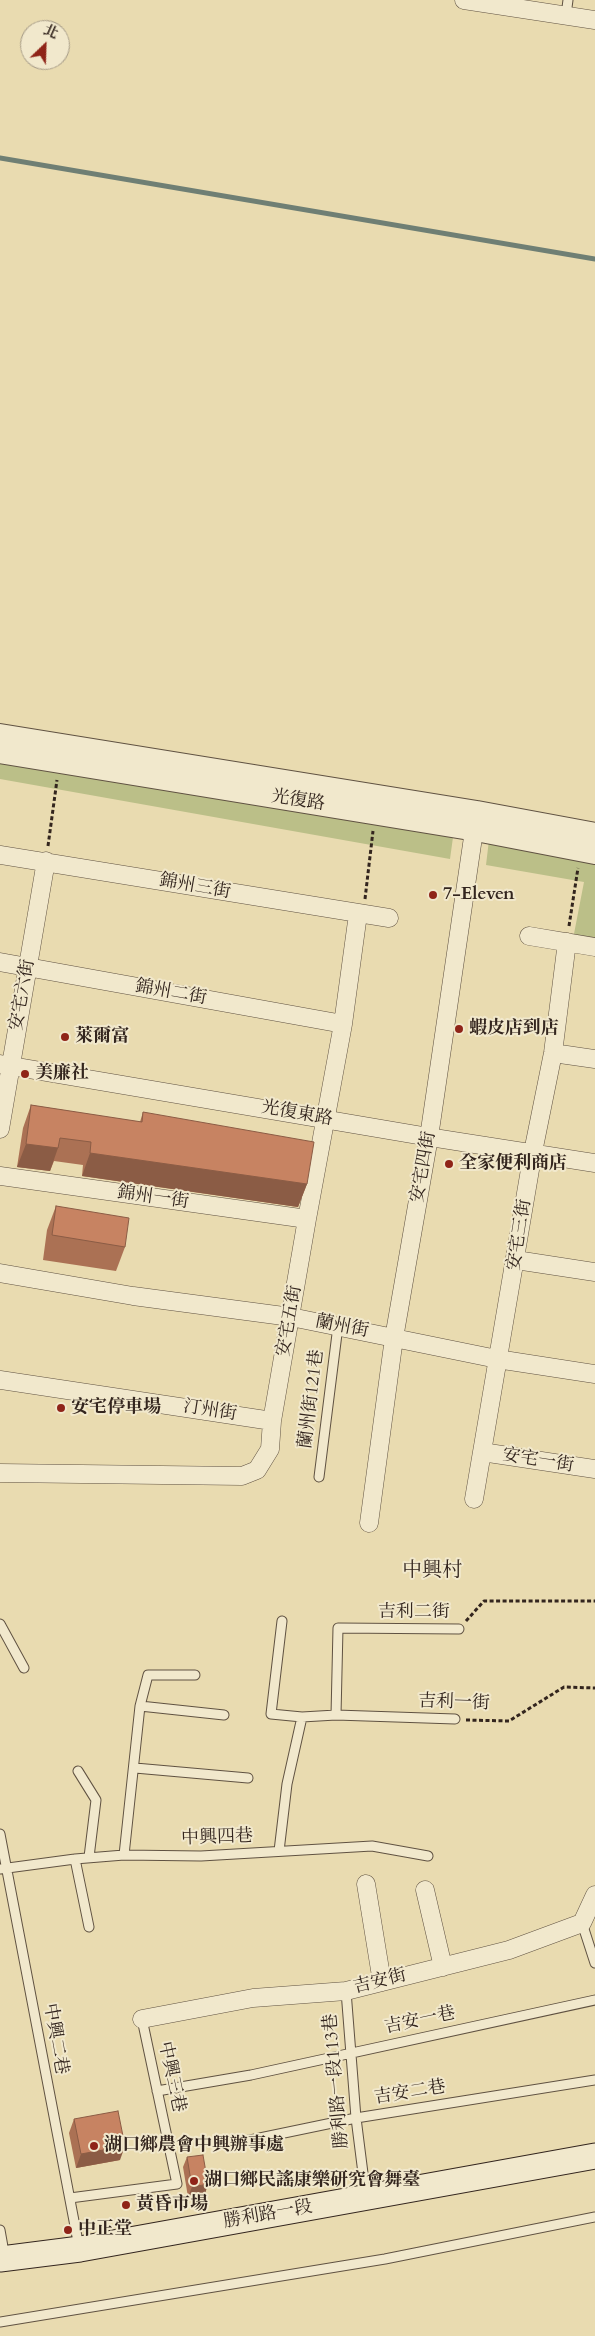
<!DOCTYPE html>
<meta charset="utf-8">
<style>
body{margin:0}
#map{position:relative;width:595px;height:2336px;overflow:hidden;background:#e9dbb0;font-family:Cardo,"Noto Serif TC",serif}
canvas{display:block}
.north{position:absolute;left:20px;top:20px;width:50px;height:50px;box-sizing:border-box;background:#f1e8cc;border:1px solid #a59a86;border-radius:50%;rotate:24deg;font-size:14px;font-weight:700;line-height:20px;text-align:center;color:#33251e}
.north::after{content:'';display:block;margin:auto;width:18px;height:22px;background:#8f2418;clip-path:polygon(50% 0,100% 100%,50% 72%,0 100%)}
</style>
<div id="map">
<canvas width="595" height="2336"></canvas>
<div class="north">北</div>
</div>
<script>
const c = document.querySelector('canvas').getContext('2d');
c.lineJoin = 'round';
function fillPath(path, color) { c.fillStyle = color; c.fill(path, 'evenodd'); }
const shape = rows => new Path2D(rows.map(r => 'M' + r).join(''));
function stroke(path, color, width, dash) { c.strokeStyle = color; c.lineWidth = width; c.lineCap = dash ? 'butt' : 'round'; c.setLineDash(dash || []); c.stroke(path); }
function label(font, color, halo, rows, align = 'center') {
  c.font = font + ' Cardo,"Noto Serif TC",serif'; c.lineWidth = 4; c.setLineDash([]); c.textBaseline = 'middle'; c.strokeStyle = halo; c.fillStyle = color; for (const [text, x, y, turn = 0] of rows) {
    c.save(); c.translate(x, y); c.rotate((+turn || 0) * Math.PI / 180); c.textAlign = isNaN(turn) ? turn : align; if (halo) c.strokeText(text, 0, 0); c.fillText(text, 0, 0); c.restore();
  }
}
const green = shape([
 [0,756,454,830,450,859,0,779],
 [489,840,595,859,595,943,573,939,584,882,486,865]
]);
const stream = shape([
 [0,158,595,259]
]);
const path = shape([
 [48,846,57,780],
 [365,899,373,831],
 [569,926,578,868],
 [466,1621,484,1601,595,1601],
 [466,1720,509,1721,564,1687,595,1688]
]);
const service = shape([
 [566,15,568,0],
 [319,1477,338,1326],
 [282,1621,271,1714,302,1717,336,1715,455,1719],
 [0,1624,24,1668],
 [140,1706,224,1715],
 [336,1715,338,1628,459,1629],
 [135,1768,248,1778],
 [78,1771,96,1800,89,1857],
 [0,1834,79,2247],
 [279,1851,287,1784,302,1717],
 [124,1855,140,1706,148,1675,195,1675],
 [75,1859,89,1927],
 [0,1869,75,1859,124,1855,201,1856,372,1846,428,1856],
 [582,1923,595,1963],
 [346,1991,356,2118,366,2197],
 [157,2091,251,2075,595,2000],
 [231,2144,356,2118,595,2080],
 [70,2198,177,2184,142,2019],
 [0,2230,5,2258],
 [0,2322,385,2259,595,2217]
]);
const minor = shape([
 [464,0,595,20],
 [0,855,389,918],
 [529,936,595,947],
 [0,962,343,1024],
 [553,1053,595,1059],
 [0,1064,429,1137,595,1163],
 [0,1129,46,861],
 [0,1176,307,1219],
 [516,1260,595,1272],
 [0,1273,133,1296,291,1317,497,1359,595,1374],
 [0,1380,272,1421],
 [482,1452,595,1469],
 [0,1473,242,1476,257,1470,270,1449,272,1421,307,1219,343,1024,358,914],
 [474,1499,533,1152,553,1053,567,942],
 [369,1523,394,1338,429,1137,476,817],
 [366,1884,382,1982],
 [425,1890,443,1967],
 [142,2019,253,1998,346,1991,509,1950,582,1923,595,1895]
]);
const tertiary = shape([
 [0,735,477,812,595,834],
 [0,752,476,830,595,853]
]);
const secondary = shape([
 [0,2259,80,2249,595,2156]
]);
const wall = shape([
 [31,1105,140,1122,143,1112,307,1184,298,1207,82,1176,83,1165,54,1161,50,1171,17,1167,23,1128],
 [56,1206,125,1247,116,1271,43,1260,47,1230],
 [74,2119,120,2160,76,2168,69,2133],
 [187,2157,205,2194,188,2197,183,2167]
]);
const shadedWall = shape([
 [26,1144,58,1148,50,1171,17,1167],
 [90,1153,307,1184,298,1207,82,1176],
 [125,2146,120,2160,76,2168,81,2154],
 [208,2184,205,2194,188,2197,192,2187]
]);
const building = shape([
 [31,1105,142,1122,143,1112,314,1142,307,1184,90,1153,91,1142,60,1138,58,1148,26,1144,31,1105],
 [56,1206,129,1218,125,1247,52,1235,56,1206],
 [118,2111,125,2146,81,2154,74,2119,118,2111],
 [203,2155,208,2184,192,2187,187,2157,203,2155]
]);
const markers = [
 [433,895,5,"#8f2418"],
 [459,1029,5,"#8f2418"],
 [65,1037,5,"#8f2418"],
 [25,1074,5,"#8f2418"],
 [449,1164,5,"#8f2418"],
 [61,1408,5,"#8f2418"],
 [94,2146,5,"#8f2418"],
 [194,2181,5,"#8f2418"],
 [126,2205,5,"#8f2418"],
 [68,2230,5,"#8f2418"]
];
const streetNames = [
 ["光復路",298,801,9],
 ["錦州三街",195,887,10],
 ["錦州二街",171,993,10],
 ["安宅六街",23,995,-80],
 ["光復東路",297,1114,10],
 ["安宅四街",424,1167,-80],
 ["錦州一街",153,1198,8],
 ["安宅三街",520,1235,-81],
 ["安宅五街",290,1321,-80],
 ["蘭州街",342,1327,11],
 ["蘭州街121巷",312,1399,-83],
 ["汀州街",210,1411,9],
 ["安宅一街",538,1461,9],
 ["吉利二街",414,1613],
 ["吉利一街",454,1703,2],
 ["中興四巷",217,1838,-2],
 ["吉安街",380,1982,-14],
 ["吉安一巷",420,2021,-12],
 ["中興二巷",55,2039,80],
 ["中興三巷",171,2077,78],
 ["勝利路一段113巷",337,2081,-95],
 ["吉安二巷",410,2093,-9],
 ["勝利路一段",268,2215,-10]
];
const poiNames = [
 ["7-Eleven",443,895],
 ["蝦皮店到店",469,1029],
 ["萊爾富",75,1037],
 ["美廉社",35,1074],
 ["全家便利商店",459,1164],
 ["安宅停車場",71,1408],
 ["湖口鄉農會中興辦事處",104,2146],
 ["湖口鄉民謠康樂研究會舞臺",204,2181],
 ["黃昏市場",136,2205],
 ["中正堂",78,2230]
];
const quarterNames = [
 ["中興村",432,1571]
];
fillPath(green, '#bbbf88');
stroke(stream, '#6f7f74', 5);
stroke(service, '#605242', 11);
stroke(minor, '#605242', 19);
stroke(tertiary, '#605242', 24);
stroke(secondary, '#33251e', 27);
stroke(path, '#33251e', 3, [4, 2.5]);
stroke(service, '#f1e8cc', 9);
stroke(minor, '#f1e8cc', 18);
stroke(tertiary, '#f1e8cc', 22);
stroke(secondary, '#f1e8cc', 25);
fillPath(wall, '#ab7154');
fillPath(shadedWall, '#8b5c45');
fillPath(building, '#c78362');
stroke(building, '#8b5c45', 1);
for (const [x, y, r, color] of markers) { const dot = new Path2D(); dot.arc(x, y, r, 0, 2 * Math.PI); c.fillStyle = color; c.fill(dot); stroke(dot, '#f1e8cc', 2); }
label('18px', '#33251e', '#f1e8cc', streetNames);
label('bold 18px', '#33251e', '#f1e8cc', poiNames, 'left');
label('20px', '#33251e', '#f1e8cc', quarterNames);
</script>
